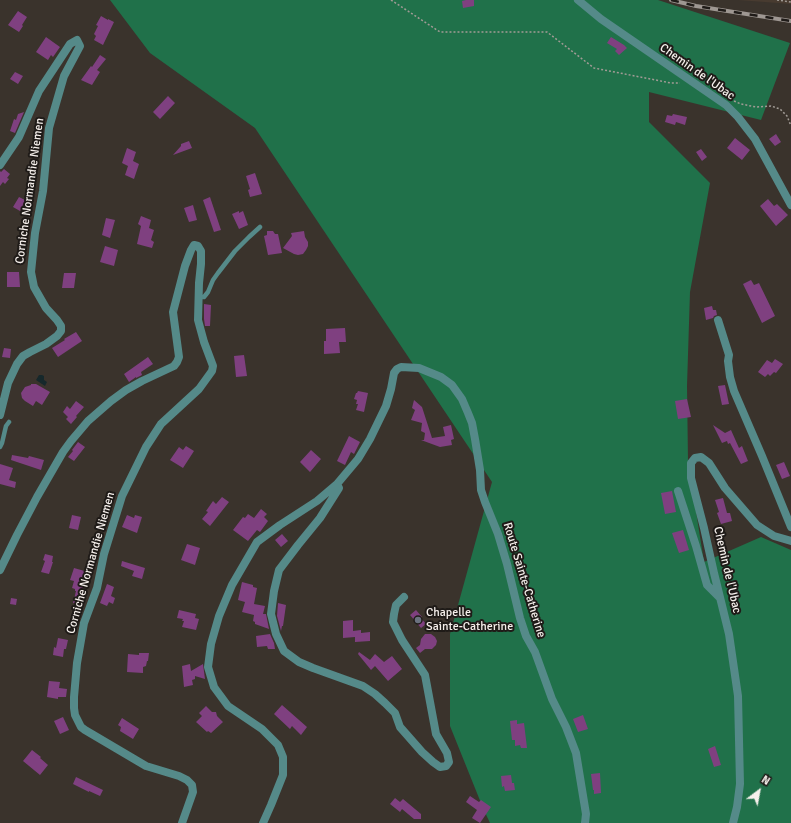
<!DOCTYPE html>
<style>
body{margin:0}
#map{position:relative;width:791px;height:823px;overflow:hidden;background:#3a332c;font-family:Signika,sans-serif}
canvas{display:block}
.north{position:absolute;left:739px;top:771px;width:40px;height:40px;-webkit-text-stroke:3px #1f1b18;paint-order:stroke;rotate:32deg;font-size:11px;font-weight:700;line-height:16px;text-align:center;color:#f6f0ec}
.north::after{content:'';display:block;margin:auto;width:14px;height:18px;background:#f6f0ec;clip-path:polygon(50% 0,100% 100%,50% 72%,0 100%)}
</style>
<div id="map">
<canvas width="791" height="823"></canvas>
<div class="north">N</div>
</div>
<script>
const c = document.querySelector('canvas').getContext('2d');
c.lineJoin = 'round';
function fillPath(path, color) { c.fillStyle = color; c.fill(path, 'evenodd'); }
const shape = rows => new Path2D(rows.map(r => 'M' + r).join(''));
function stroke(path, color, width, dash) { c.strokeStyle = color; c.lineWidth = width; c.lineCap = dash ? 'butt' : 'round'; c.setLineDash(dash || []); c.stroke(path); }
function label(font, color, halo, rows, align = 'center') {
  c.font = font + ' Signika,sans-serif'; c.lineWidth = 4; c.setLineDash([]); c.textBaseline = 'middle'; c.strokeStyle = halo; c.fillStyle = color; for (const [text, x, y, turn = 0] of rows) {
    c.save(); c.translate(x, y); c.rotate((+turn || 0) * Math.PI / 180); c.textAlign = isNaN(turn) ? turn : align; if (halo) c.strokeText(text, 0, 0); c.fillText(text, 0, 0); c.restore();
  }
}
const built = shape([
 [738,0,791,0,791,4]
]);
const forest = shape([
 [110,0,658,0,790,43,761,120,649,92,649,122,710,183,690,292,687,386,688,461,704,562,761,537,791,550,791,823,490,823,483,808,450,726,450,634,492,482,255,128,150,53]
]);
const water = shape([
 [39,375,42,375,44,376,44,380,47,382,45,386,36,380]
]);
const building = shape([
 [466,0,474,0,474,6,463,8,462,1],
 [18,11,27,17,22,25,23,26,19,32,8,25],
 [101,16,108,20,108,19,114,22,103,45,94,40,96,36,94,34,98,26,96,25],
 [46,37,60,47,53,57,51,55,48,60,36,52],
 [611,37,624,45,627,48,619,55,615,51,617,49,607,43],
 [100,55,106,59,97,70,100,72,92,85,81,80,91,66,92,67],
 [15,72,23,76,18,84,10,79],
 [168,96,175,103,160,119,153,112],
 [24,112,15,133,10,131,14,119,16,120,18,114],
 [673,114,687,117,685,125,676,122,675,125,665,122,667,115,672,116],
 [776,134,781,142,775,146,769,139],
 [735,138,750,150,742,160,727,148],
 [189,141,192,148,173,155,181,146,181,144],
 [127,148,136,152,133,161,139,164,134,179,125,175,128,166,122,163],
 [701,149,707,157,702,161,696,152],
 [4,169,10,174,7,178,9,179,5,184,3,182,0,186,0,171,1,172],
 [255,173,262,194,250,197,248,190,250,189,246,176],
 [19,197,25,200,20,211,13,207],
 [210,197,221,230,214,232,203,200],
 [768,199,774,206,777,204,788,215,776,226,760,206],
 [193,205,197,220,189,222,184,208],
 [239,211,239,213,243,211,248,225,239,229,232,214],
 [141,216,151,220,149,228,154,230,151,240,154,242,152,248,137,244,141,226,138,224],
 [106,218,115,220,110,238,102,235],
 [267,231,273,231,275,234,278,234,282,253,268,255,264,236,267,235],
 [304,231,305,237,308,242,308,246,306,250,303,254,298,255,294,254,283,248,292,236,291,233],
 [105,246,118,250,114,266,100,262],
 [7,272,19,272,20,287,7,287],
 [64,273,76,273,74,288,62,288],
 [751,280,754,285,759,283,775,316,762,323,743,284],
 [204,304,211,305,210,326,205,326,204,319],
 [712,306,713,310,716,310,717,315,714,316,713,318,706,320,704,308],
 [345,328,346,342,339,342,340,353,324,354,324,341,326,341,326,329],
 [76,332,82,341,58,357,52,348,65,340,64,339],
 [4,348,11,349,10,358,2,357],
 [244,355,247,376,236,377,234,356],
 [148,357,153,364,141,372,142,375,136,378,136,377,129,382,124,374],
 [775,359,783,364,776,373,774,372,770,376,768,374,765,377,758,372,767,360,772,363],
 [31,384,36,384,50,392,42,405,36,401,33,406,25,401,22,398,21,393,25,387,31,385],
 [725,385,729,404,722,405,718,386],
 [358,391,368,393,364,412,356,410,358,404,356,404,357,400,354,399,356,393,357,393],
 [687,399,691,417,678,419,675,401],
 [414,400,422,407,432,438,445,436,443,427,451,425,454,439,451,440,452,445,440,447,421,440,424,440,425,433,421,431,422,423,411,420,415,410,412,408],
 [76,401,84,407,76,416,77,417,71,424,66,419,68,417,63,412,67,406,70,409],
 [713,425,725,433,731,430,739,448,742,446,748,461,741,464,730,443,728,444,727,441,722,443],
 [349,436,360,442,354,454,351,452,345,465,337,461],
 [78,442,85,447,74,461,68,457,73,451,72,450],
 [186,446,194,451,183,468,170,460,179,447,183,450],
 [311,450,321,459,310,472,300,462],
 [12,455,28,458,29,456,44,460,41,470,11,460],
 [784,462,790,476,782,479,776,465],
 [0,464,13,468,9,480,16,482,15,488,0,484],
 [672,491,676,512,665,514,661,493],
 [222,497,229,502,210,526,202,519,208,512,206,511,213,501,216,504],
 [723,498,727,513,730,513,732,521,721,524,717,513,719,512,715,500],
 [261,509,267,514,264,517,268,521,260,532,257,530,248,541,233,530,243,517,245,518,248,514,254,518],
 [72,515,81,517,78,530,69,528],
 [127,515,134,518,135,515,142,517,137,533,122,527],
 [683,530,689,550,679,553,672,533],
 [282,534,288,541,281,547,275,540],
 [187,544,200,548,195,565,181,560],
 [45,554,53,556,52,562,53,562,49,574,41,572,45,561,43,560],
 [122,561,145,568,142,579,132,576,134,571,121,566],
 [74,568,88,572,79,604,73,603,76,591,75,591,75,589,72,588,74,581,70,580],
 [242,582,253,585,253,587,257,588,254,604,265,606,263,614,266,614,269,629,255,624,255,622,253,621,254,615,242,612,245,602,238,600],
 [107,584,114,587,111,596,115,598,113,604,109,602,107,606,100,603],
 [11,598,17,599,16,605,10,604],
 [278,603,286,605,283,626,282,626,281,631,277,616],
 [179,610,196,614,195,618,199,619,196,630,182,627,184,621,182,621,183,619,177,618],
 [416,610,422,617,421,618,426,624,421,628,410,615],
 [353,620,353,631,361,630,361,633,370,632,370,641,355,642,355,637,343,638,343,621],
 [270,634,274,643,275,649,268,649,267,646,257,647,256,636],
 [425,634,431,634,435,637,437,641,436,645,432,649,425,649,420,653,416,648,420,645,421,639],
 [58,638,68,640,66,649,64,649,63,657,53,655,54,647,56,648],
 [359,652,370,660,375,654,384,662,392,656,402,669,388,681,375,666,371,670,358,654],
 [139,653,149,653,148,661,147,661,146,666,143,667,143,673,127,672,128,654,139,655],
 [190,664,191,671,203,664,205,679,195,676,195,679,192,680,193,685,184,687,182,666],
 [49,681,60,682,59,688,67,689,66,697,58,697,58,699,47,697],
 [282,705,307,727,301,735,292,726,290,729,274,714],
 [206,706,212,712,216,712,217,716,223,722,211,733,208,731,207,732,196,722,202,716,199,713],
 [583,715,588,729,578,732,573,719],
 [63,717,69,730,60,734,54,721],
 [122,718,139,729,133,739,120,731,121,727,118,725],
 [517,720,517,724,524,723,527,748,521,748,520,745,515,746,515,740,512,740,510,721],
 [715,746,721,765,714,767,708,749],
 [32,750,41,757,40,758,48,765,40,775,23,761],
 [600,773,601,793,594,794,594,790,593,790,591,774],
 [511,775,512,783,514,783,515,790,505,791,504,786,502,787,501,776],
 [76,777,103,790,100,796,89,791,89,792,73,784],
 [470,796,479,802,481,800,491,807,480,823,472,818,477,810,466,802],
 [395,798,400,802,403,799,421,814,421,819,414,819,402,809,400,812,390,804]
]);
const path = shape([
 [391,0,440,32,547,32,594,68,671,83,680,83],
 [777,0,791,2],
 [734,101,741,104,756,107,771,106,780,109,787,116,791,126]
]);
const service = shape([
 [199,297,204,297,208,292,213,280,218,273,235,251,249,237,260,227],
 [0,447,2,443,6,426,9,422]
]);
const minor = shape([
 [578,0,601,19,726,105,738,117,755,139,791,205],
 [0,165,19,137,39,91,70,44,77,40,80,46,64,76,49,128,43,191,35,233,31,272,34,287,46,308,57,320,61,326,61,331,57,336,46,344,30,352,23,356,17,364,8,383,0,415],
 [718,320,729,355,728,361,730,377,734,391,762,456,791,527],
 [337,484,339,488,320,518,298,545,279,570,274,591,271,614,276,634,284,651,299,662,313,668,363,686,375,694,385,703,395,713,400,727,422,752,433,762,440,767,446,766,449,762,447,753,436,734,425,675,402,640,393,622,394,614,396,605,404,597],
 [678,491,696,546,707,585,720,598],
 [0,570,17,535,37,497,63,452,71,441,88,421,111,401,126,390,142,381,174,366,177,362,179,357,173,312,185,266,191,250,194,245,198,246,201,251,201,264,199,283,198,320,204,342,213,366,212,371,199,389,161,424,146,447,122,496,104,554,97,588,84,623,77,663,74,697,74,708,75,715,81,727,85,730,146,766,179,776,187,780,192,785,193,792,182,823],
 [263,823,271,805,283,775,283,757,278,745,262,729,228,706,214,687,208,667,211,644,219,616,232,585,257,542,280,525,317,501,337,484,358,459,370,439,386,406,391,389,394,373,397,369,401,367,419,368,441,377,452,385,462,399,468,413,472,423,475,439,480,470,481,490,485,502,498,534,507,564,520,618,526,636,535,652,552,699,566,727,576,753,586,814,585,823],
 [733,823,737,807,740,784,738,696,729,634,714,573,704,528,691,478,691,463,695,458,701,457,709,463,725,488,757,525,774,536,791,541]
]);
const rail = shape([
 [671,0,696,6,721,10,791,21]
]);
const markers = [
 [418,620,4,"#6b7280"]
];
const streetNames = [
 ["Chemin de l'Ubac",697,72,35],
 ["Corniche Normandie Niemen",30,191,-82],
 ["Corniche Normandie Niemen",91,563,-74],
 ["Chemin de l'Ubac",727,570,77],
 ["Route Sainte-Catherine",524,580,73]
];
const poiNames = [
 ["Chapelle",426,613],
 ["Sainte-Catherine",426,627]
];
fillPath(built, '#483b30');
fillPath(forest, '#20714a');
fillPath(water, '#16282b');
fillPath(building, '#7f4080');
stroke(path, '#a19b95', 1.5, [2, 2]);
stroke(service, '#558a89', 4.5);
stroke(minor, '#558a89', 8);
stroke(rail, '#9e9792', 4);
stroke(rail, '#1f1b18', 2.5, [8]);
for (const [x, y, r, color] of markers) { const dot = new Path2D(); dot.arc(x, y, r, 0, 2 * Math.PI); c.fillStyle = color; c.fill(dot); stroke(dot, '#1f1b18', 1.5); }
label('12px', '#f6f0ec', '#1f1b18', streetNames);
label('12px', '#f6f0ec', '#1f1b18', poiNames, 'left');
</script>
